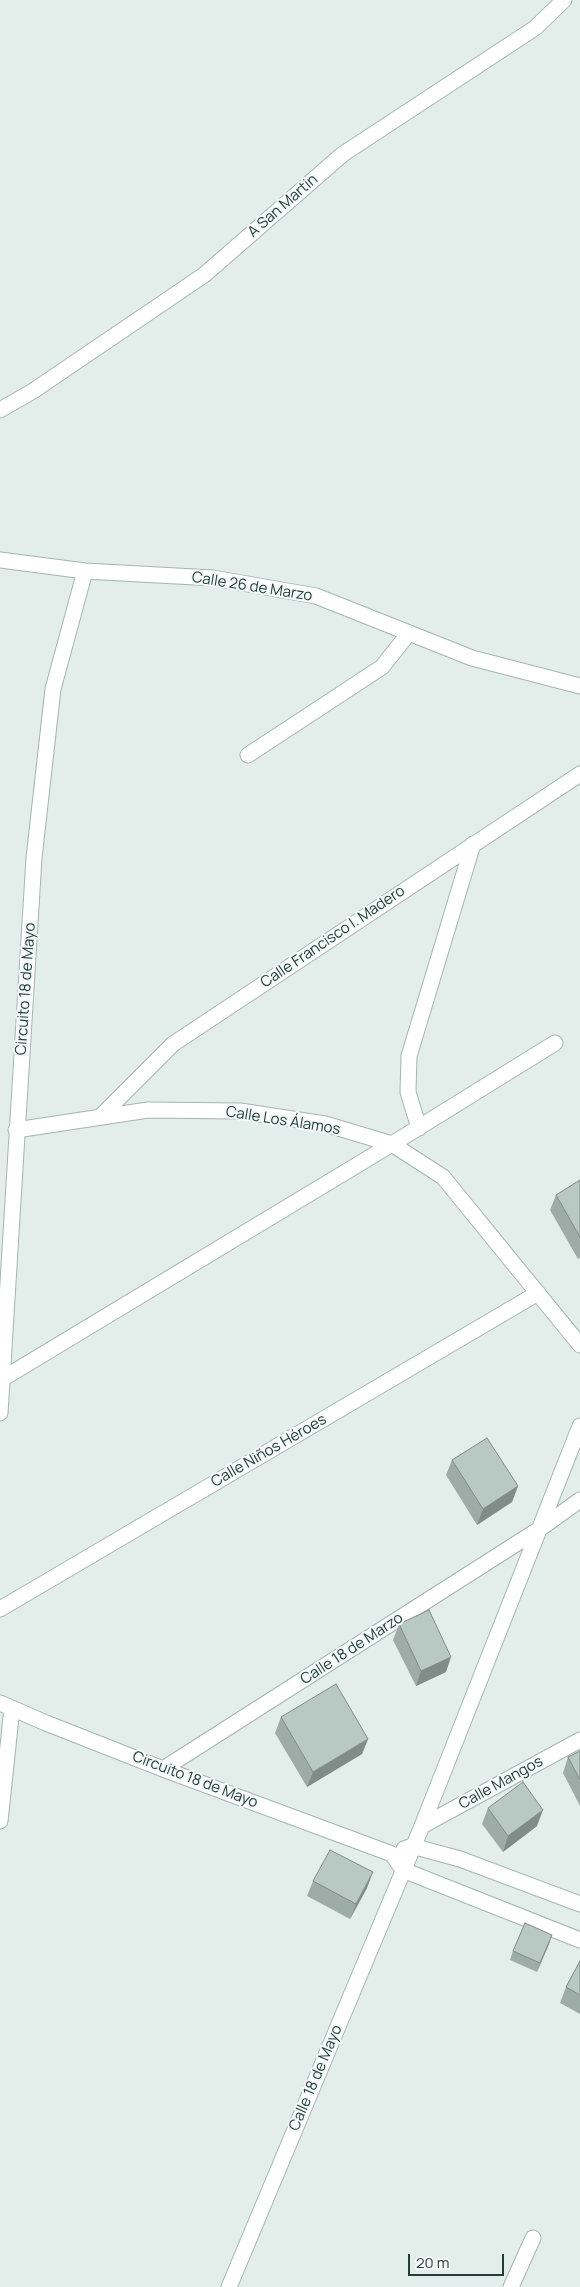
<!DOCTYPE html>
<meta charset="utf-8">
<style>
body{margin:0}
#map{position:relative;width:580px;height:2287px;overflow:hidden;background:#e3ede9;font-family:Manrope,sans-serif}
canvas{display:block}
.scale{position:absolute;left:408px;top:2254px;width:96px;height:22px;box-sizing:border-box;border:2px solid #223e39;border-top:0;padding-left:6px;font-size:15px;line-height:18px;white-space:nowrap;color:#223e39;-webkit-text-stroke:4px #f4f9f7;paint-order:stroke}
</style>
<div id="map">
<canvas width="580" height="2287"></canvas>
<div class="scale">20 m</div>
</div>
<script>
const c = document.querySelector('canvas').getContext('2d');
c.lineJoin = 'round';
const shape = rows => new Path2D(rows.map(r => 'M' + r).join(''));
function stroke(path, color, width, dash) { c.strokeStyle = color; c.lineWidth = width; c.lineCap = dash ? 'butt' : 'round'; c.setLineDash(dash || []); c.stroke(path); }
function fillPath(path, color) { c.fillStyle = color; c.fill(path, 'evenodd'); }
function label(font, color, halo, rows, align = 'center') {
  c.font = font + ' Manrope,sans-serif'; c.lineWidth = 4; c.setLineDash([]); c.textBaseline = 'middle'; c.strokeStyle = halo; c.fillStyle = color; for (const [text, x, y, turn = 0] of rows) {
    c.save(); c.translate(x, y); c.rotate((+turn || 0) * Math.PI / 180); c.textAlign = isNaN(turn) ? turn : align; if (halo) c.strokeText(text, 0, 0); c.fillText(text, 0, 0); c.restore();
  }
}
const minor = shape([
 [0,410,33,391,204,275,343,154,535,28,564,0],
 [0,560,85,571,213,578,316,596,472,658,580,686],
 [248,755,382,667,409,633],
 [100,1117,173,1044,580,774],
 [419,1128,408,1092,409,1056,473,844],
 [16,1130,148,1110,240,1111,325,1124,392,1144,443,1177,580,1345],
 [2,1379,392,1144,555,1043],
 [0,1413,34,858,53,689,85,571],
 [0,1609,538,1293],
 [0,1703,46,1723,163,1769,392,1854,403,1870,580,1940],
 [163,1769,541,1528,580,1500],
 [0,1821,12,1708],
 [422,1826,580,1740],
 [404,1849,412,1846,460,1859,580,1904],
 [229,2287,422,1826,580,1426],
 [511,2287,533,2238]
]);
const wall = shape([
 [580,1180,580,1258,578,1259,550,1210,556,1195],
 [452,1460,518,1486,512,1502,477,1525,446,1475],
 [399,1624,446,1672,416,1686,393,1640],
 [281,1717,368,1739,362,1754,307,1787,275,1733],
 [580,1751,580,1806,563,1773,568,1757],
 [488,1808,537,1826,503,1852,482,1824],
 [313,1881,367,1888,350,1919,307,1896],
 [549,1944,537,1972,510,1960,513,1951],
 [580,1961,580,2014,560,2003,566,1987]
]);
const shadedWall = shape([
 [518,1486,512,1502,477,1525,483,1509],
 [451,1657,446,1672,416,1686,421,1671],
 [368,1739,362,1754,307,1787,313,1772],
 [543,1810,537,1826,503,1852,508,1836],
 [373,1872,367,1888,350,1919,356,1904],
 [552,1935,549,1944,537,1972,540,1963]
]);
const building = shape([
 [580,1180,580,1237,556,1195,580,1180],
 [487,1438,518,1486,483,1509,452,1460,487,1438],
 [429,1610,451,1657,421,1671,399,1624,429,1610],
 [336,1684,368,1739,313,1772,281,1717,336,1684],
 [580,1751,580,1780,568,1757,580,1751],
 [523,1782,543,1810,508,1836,488,1808,523,1782],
 [330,1850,373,1872,356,1904,313,1881,330,1850],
 [525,1923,552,1935,540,1963,513,1951,525,1923],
 [580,1961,580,1995,566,1987,580,1961]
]);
const streetNames = [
 ["A San Martin",283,206,-41],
 ["Calle 26 de Marzo",252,587,9],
 ["Calle Francisco I. Madero",333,937,-34],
 ["Circuito 18 de Mayo",26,989,-86],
 ["Calle Los Álamos",283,1121,9],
 ["Calle Niños Héroes",269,1451,-30],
 ["Calle 18 de Marzo",352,1649,-33],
 ["Circuito 18 de Mayo",195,1780,21],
 ["Calle Mangos",501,1783,-29],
 ["Calle 18 de Mayo",316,2078,-67]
];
stroke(minor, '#a5b5b1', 17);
stroke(minor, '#fff', 15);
fillPath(wall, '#9eaca7');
fillPath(shadedWall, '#818c88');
fillPath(building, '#b8c8c2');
stroke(building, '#818c88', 1);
label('15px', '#223e39', '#f4f9f7', streetNames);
</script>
